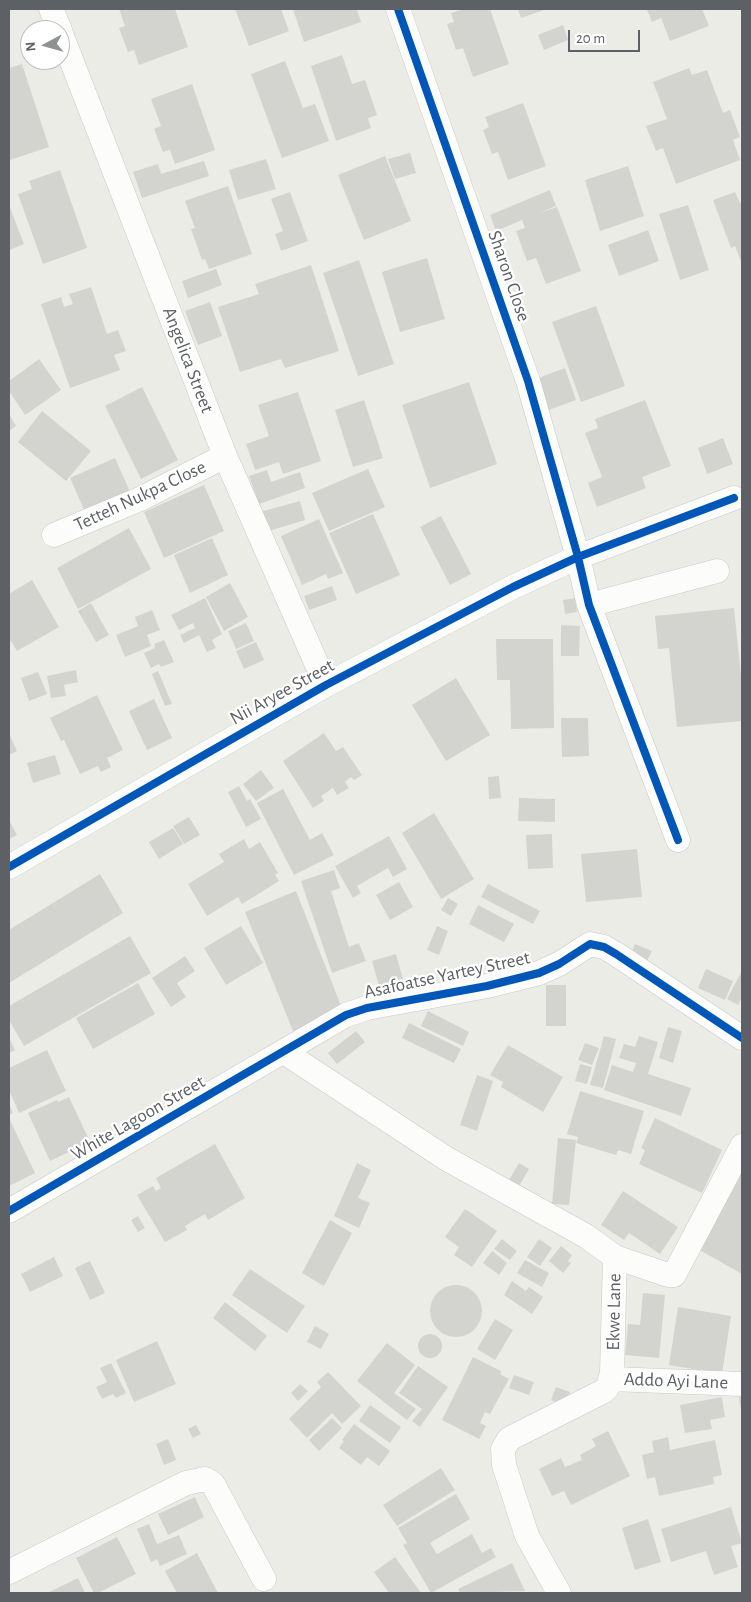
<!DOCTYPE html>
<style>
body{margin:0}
#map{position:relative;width:751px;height:1602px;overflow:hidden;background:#ecece7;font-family:"Alegreya Sans",sans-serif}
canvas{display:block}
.frame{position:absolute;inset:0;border:10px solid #5d6065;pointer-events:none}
.north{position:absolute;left:20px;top:20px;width:50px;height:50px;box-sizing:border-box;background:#fff;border:1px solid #bebfc1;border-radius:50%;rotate:264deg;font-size:14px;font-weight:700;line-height:20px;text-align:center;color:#5d6065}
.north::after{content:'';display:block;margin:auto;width:18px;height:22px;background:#8f9192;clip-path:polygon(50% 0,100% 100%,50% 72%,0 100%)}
.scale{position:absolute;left:568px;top:30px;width:72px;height:22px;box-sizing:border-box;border:2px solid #5d6065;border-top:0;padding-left:6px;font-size:15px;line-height:18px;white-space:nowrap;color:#5d6065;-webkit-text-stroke:4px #fff;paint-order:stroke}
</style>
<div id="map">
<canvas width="751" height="1602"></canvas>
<div class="frame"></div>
<div class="north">N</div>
<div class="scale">20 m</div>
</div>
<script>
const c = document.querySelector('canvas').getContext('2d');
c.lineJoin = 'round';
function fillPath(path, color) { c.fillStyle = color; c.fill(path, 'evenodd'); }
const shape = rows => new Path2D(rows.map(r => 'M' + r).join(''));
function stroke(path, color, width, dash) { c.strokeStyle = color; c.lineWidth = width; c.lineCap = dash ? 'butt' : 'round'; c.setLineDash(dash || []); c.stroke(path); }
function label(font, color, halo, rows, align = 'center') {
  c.font = font + ' "Alegreya Sans",sans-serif'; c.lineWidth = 4.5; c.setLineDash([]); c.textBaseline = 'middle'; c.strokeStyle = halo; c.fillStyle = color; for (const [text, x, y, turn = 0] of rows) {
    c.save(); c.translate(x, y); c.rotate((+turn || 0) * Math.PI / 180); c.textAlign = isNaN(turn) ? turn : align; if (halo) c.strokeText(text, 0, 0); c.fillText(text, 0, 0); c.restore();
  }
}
const building = shape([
 [119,9,175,9,188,47,139,65,134,50,128,52,119,28,125,26],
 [235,9,281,9,289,31,249,46],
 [293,9,357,9,361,22,304,42],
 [464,9,490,9,509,64,473,77,463,48,456,50,447,24,454,22,451,13],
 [518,9,547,9,521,18],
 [649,9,702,9,709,26,670,41,661,18,652,22,647,10],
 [563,25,568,40,544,50,538,35],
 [342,55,352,84,365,80,377,115,368,118,371,128,336,141,311,66],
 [285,61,303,108,315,104,329,141,282,158,251,74],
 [22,64,49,147,10,160,9,68],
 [689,68,692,75,707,70,723,113,730,110,740,137,733,140,740,160,676,184,663,148,656,151,646,126,667,119,653,82],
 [192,84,215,150,175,164,170,150,163,152,154,129,161,126,151,99],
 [523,103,546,166,508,180,498,152,492,154,483,130,489,127,485,117],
 [410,153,416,173,395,179,388,159],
 [385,156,411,221,364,240,338,175],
 [266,159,276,189,238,200,229,170],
 [204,161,209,176,142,198,133,172,158,164,161,174],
 [628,166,644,216,600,231,585,180],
 [60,170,87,248,43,264,18,194,32,189,29,181],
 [228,186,252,254,209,269,205,259,202,260,191,229,195,228,185,201],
 [550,190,556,206,539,213,557,207,581,271,546,284,536,258,527,261,516,231,525,228,522,220,496,231,490,215],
 [290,192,308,241,281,251,275,234,283,231,271,199],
 [735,192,740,203,742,202,742,264,735,246,731,248,713,200],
 [9,205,24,244,9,250],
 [688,205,709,270,680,280,659,214],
 [648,230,659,261,619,276,608,245],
 [427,258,445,319,400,332,382,272],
 [359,260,394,364,358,376,323,273],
 [311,265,339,351,285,368,281,359,240,372,218,307,259,294,255,284],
 [216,269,222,285,188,298,182,281],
 [91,287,107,334,118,330,126,351,114,355,120,370,70,388,41,304,61,297,64,307,73,304,69,294],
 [210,302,222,336,198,345,185,311],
 [596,306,625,386,581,402,552,322],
 [39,359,61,390,25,415,9,391,9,381],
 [565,368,576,400,549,410,538,378],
 [469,382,497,464,430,488,402,405],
 [142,387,178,460,141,479,105,406],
 [298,392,321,461,283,474,279,462,255,470,246,444,269,436,258,405],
 [364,400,383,458,353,467,335,410],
 [645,400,671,466,642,477,646,488,597,507,588,483,602,477,585,433,598,428,595,419],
 [42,411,91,451,66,481,18,442],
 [9,414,16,426,9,431],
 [723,438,733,464,707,474,698,448],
 [115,458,131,494,86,514,70,478],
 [368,469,385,507,329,531,312,493],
 [267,470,271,482,300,472,305,488,259,504,249,476],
 [204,485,224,531,164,558,144,512],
 [300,501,305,520,265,532,260,512],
 [373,514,400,575,356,594,329,533],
 [441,516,471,574,450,585,420,527],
 [319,519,343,573,328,579,326,574,302,585,281,536],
 [129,528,151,569,78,609,57,568],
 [212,538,228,575,190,593,174,555],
 [32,580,59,627,17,651,11,641,9,642,9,594],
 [230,583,248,617,224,631,206,597],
 [332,586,337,600,309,610,304,596],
 [205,598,222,634,212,640,216,648,207,652,199,635,184,643,180,635,195,628,193,623,179,630,171,615],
 [575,598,577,612,565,614,563,600],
 [91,603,109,635,96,642,78,611],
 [734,608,742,685,742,721,677,727,669,648,658,649,655,616],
 [152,610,160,630,147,635,151,646,125,657,116,635,138,626,135,617],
 [246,623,254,641,236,649,228,631],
 [561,625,580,626,579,656,561,656],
 [496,639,553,639,554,728,511,729,510,680,497,680],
 [164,640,174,662,161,667,159,664,151,668,144,653,155,648,154,644],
 [256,642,264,660,244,669,236,651],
 [76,670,78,682,64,685,66,696,51,698,47,676],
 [158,671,172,704,165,706,152,674],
 [38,672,47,694,29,701,21,678],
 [456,678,490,735,446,761,412,705],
 [97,695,123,750,107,758,111,767,101,772,98,766,80,774,64,740,61,741,50,718],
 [154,699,172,738,147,750,129,711],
 [561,718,588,718,589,756,562,757],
 [9,733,17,751,9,755],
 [324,733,336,751,343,747,362,775,354,780,351,777,345,782,349,788,337,795,333,788,321,796,324,801,313,808,283,761],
 [55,755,61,774,33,783,27,763],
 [261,770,274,788,256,801,243,784],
 [499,776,501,798,489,799,488,777],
 [239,786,247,801,250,799,261,819,246,827,228,792],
 [283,789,310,840,322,833,334,855,294,875,257,803],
 [519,798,555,799,555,822,518,821],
 [434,813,474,879,441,899,402,833],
 [189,817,200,835,184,844,173,826],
 [9,820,17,835,9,839],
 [173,828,183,844,159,859,149,842],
 [552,834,553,868,528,869,526,835],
 [389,836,407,869,393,877,388,868,357,886,361,893,353,898,335,866],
 [244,839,249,849,260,842,278,873,275,875,279,881,242,904,238,897,207,916,188,884,224,862,219,854],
 [637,849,642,897,586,902,581,854],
 [334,870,340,888,331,891,349,947,359,943,366,961,332,973,301,881],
 [100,874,123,913,9,983,9,930],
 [399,882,413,907,390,920,376,895],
 [488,884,540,911,533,924,481,897],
 [296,891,343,1011,293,1031,245,912],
 [448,898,458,904,451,916,441,910],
 [478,905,514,924,504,942,469,924],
 [241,926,263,963,226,985,204,948],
 [437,926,448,931,439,955,427,950],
 [130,936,151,973,24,1046,9,1020,9,1006],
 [635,944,652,951,646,963,630,956],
 [396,954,403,979,379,986,372,961],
 [185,956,195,971,177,983,186,997,171,1007,152,978],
 [706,969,733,981,725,1000,698,988],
 [742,971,742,997,738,1005,727,999],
 [138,983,155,1014,93,1049,76,1018],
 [546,985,566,985,566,1026,546,1026],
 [428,1011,469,1032,463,1046,421,1026],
 [409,1023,461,1049,454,1063,402,1038],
 [668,1027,682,1031,673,1063,659,1058],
 [356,1031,365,1042,337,1064,328,1053],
 [604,1036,616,1039,603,1088,590,1085],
 [639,1036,658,1042,648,1074,691,1088,681,1116,604,1090,612,1065,633,1072,636,1063,619,1058,624,1044,635,1047],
 [9,1038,15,1050,9,1053],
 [585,1043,599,1048,592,1065,578,1060],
 [508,1045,563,1077,543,1112,501,1087,503,1082,490,1075],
 [47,1050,66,1091,19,1113,9,1090,9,1068],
 [580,1064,592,1067,587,1084,575,1081],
 [477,1075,493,1081,477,1131,460,1125],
 [580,1091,644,1111,631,1154,618,1150,616,1155,576,1143,578,1137,567,1134],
 [69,1097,90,1142,50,1161,28,1113,57,1100,58,1102],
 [9,1104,13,1113,9,1115],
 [9,1118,35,1173,9,1186],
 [655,1118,722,1150,702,1193,639,1164,645,1150,641,1148],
 [558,1138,576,1140,569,1205,552,1204],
 [215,1144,245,1198,208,1220,205,1214,185,1226,187,1230,165,1242,137,1195,153,1186,156,1191,161,1188,156,1178],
 [357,1163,371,1170,358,1198,370,1203,359,1228,334,1216],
 [519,1163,529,1169,519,1186,509,1180],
 [742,1165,742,1274,696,1248],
 [623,1191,678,1227,660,1254,629,1233,624,1240,601,1225],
 [465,1209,497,1231,472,1267,454,1255,459,1247,445,1237],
 [138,1216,145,1228,138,1232,131,1220],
 [330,1220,352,1233,324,1286,302,1273],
 [502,1239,517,1251,510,1260,494,1249],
 [539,1239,552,1248,540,1266,527,1257],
 [561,1246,572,1255,568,1261,571,1263,563,1273,549,1261],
 [492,1251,507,1263,499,1275,483,1263],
 [54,1257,63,1276,30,1292,21,1274],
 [525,1260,549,1273,542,1287,517,1273],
 [90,1261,105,1293,90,1300,75,1268],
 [250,1269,305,1306,287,1333,232,1295],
 [512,1281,526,1291,529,1287,543,1297,532,1314,504,1295],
 '430 1311a26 26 0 1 1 52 0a26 26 0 1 1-52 0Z',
 [643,1293,665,1295,659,1358,625,1355,628,1324,640,1325],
 [225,1302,267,1336,255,1351,213,1318],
 [678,1307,731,1316,722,1374,669,1365],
 [495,1319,513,1330,495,1360,477,1349],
 [315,1326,329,1334,321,1349,307,1342],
 '418 1346a12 12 0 1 1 24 0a12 12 0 1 1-24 0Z',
 [157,1341,176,1384,134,1402,116,1360],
 [387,1343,415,1365,394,1393,416,1409,407,1420,357,1381],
 [473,1357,501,1371,500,1374,509,1379,490,1414,485,1412,480,1423,486,1426,479,1439,442,1420],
 [111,1363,126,1393,116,1398,113,1394,102,1399,96,1387,107,1382,100,1368],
 [418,1366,448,1387,420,1427,412,1421,422,1409,399,1393],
 [328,1372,361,1406,342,1424,332,1413,307,1438,289,1419,321,1387,317,1382],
 [514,1375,534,1382,529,1395,509,1388],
 [300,1384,308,1391,298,1401,291,1393],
 [556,1387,570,1392,565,1405,551,1400],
 [742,1396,742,1410,741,1410,739,1397],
 [722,1397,725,1417,710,1420,712,1429,685,1433,680,1405],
 [370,1405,401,1427,390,1443,359,1421],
 [332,1418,342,1428,319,1451,309,1440],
 [354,1424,390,1451,379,1466,367,1457,361,1465,339,1448,344,1441,342,1440],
 [196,1425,201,1434,193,1438,188,1429],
 [608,1431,630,1476,571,1505,564,1491,552,1496,539,1469,561,1458,565,1467,582,1460,580,1455,596,1446,592,1439],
 [668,1437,670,1450,715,1440,722,1475,713,1477,714,1484,659,1496,655,1477,647,1479,642,1455,654,1452,652,1441],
 [168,1439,176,1460,164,1465,156,1444],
 [441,1468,455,1490,397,1526,383,1505],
 [456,1494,470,1519,430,1543,437,1554,472,1534,482,1553,491,1548,496,1557,431,1593,403,1545,407,1543,398,1528],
 [195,1497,204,1517,168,1535,158,1514],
 [731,1507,742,1543,731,1546,738,1567,714,1575,706,1551,671,1562,661,1529],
 [648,1519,661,1562,635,1570,622,1528],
 [149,1524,157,1544,179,1535,187,1554,160,1566,157,1559,151,1562,137,1529],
 [117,1537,136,1574,98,1593,94,1593,76,1558],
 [197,1553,218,1593,177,1593,165,1571],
 [395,1557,421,1593,389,1593,374,1572],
 [512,1563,525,1591,460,1593,458,1589],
 [78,1578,85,1593,47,1593]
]);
const minor = shape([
 [51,9,60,30],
 [398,9,528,381,578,557,589,605,678,840],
 [60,31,225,456,326,685],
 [54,535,140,499,225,456],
 [589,605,717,571],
 [9,867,326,685,513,587,578,557,734,498],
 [284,1052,447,1159,586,1236,615,1257,612,1373,608,1387,604,1391,509,1439,503,1449,504,1465,527,1536,559,1593],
 [9,1211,346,1015,367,1008,487,986,539,973,559,964,590,944,604,947,616,954,742,1038],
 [615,1257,668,1275,674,1275,742,1146],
 [611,1379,742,1384],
 [9,1572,186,1483,205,1479,213,1484,264,1579]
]);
const cycleway = shape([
 [398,9,528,381,578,557,589,605,678,840],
 [9,867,326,685,513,587,578,557,734,498],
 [9,1211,346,1015,367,1008,487,986,539,973,559,964,590,944,604,947,616,954,742,1038]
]);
const streetNames = [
 ["Sharon Close",509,276,71],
 ["Angelica Street",188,360,69],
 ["Tetteh Nukpa Close",140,496,-25],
 ["Nii Aryee Street",282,692,-29],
 ["Asafoatse Yartey Street",447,975,-12],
 ["White Lagoon Street",138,1118,-30],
 ["Ekwe Lane",614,1312,-89],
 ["Addo Ayi Lane",676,1381,2]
];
fillPath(building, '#d3d3d0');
stroke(minor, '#c8c8c8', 25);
stroke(minor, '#fcfcfb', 24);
stroke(cycleway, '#0057b8', 8);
label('19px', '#5d6065', '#fff', streetNames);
</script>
